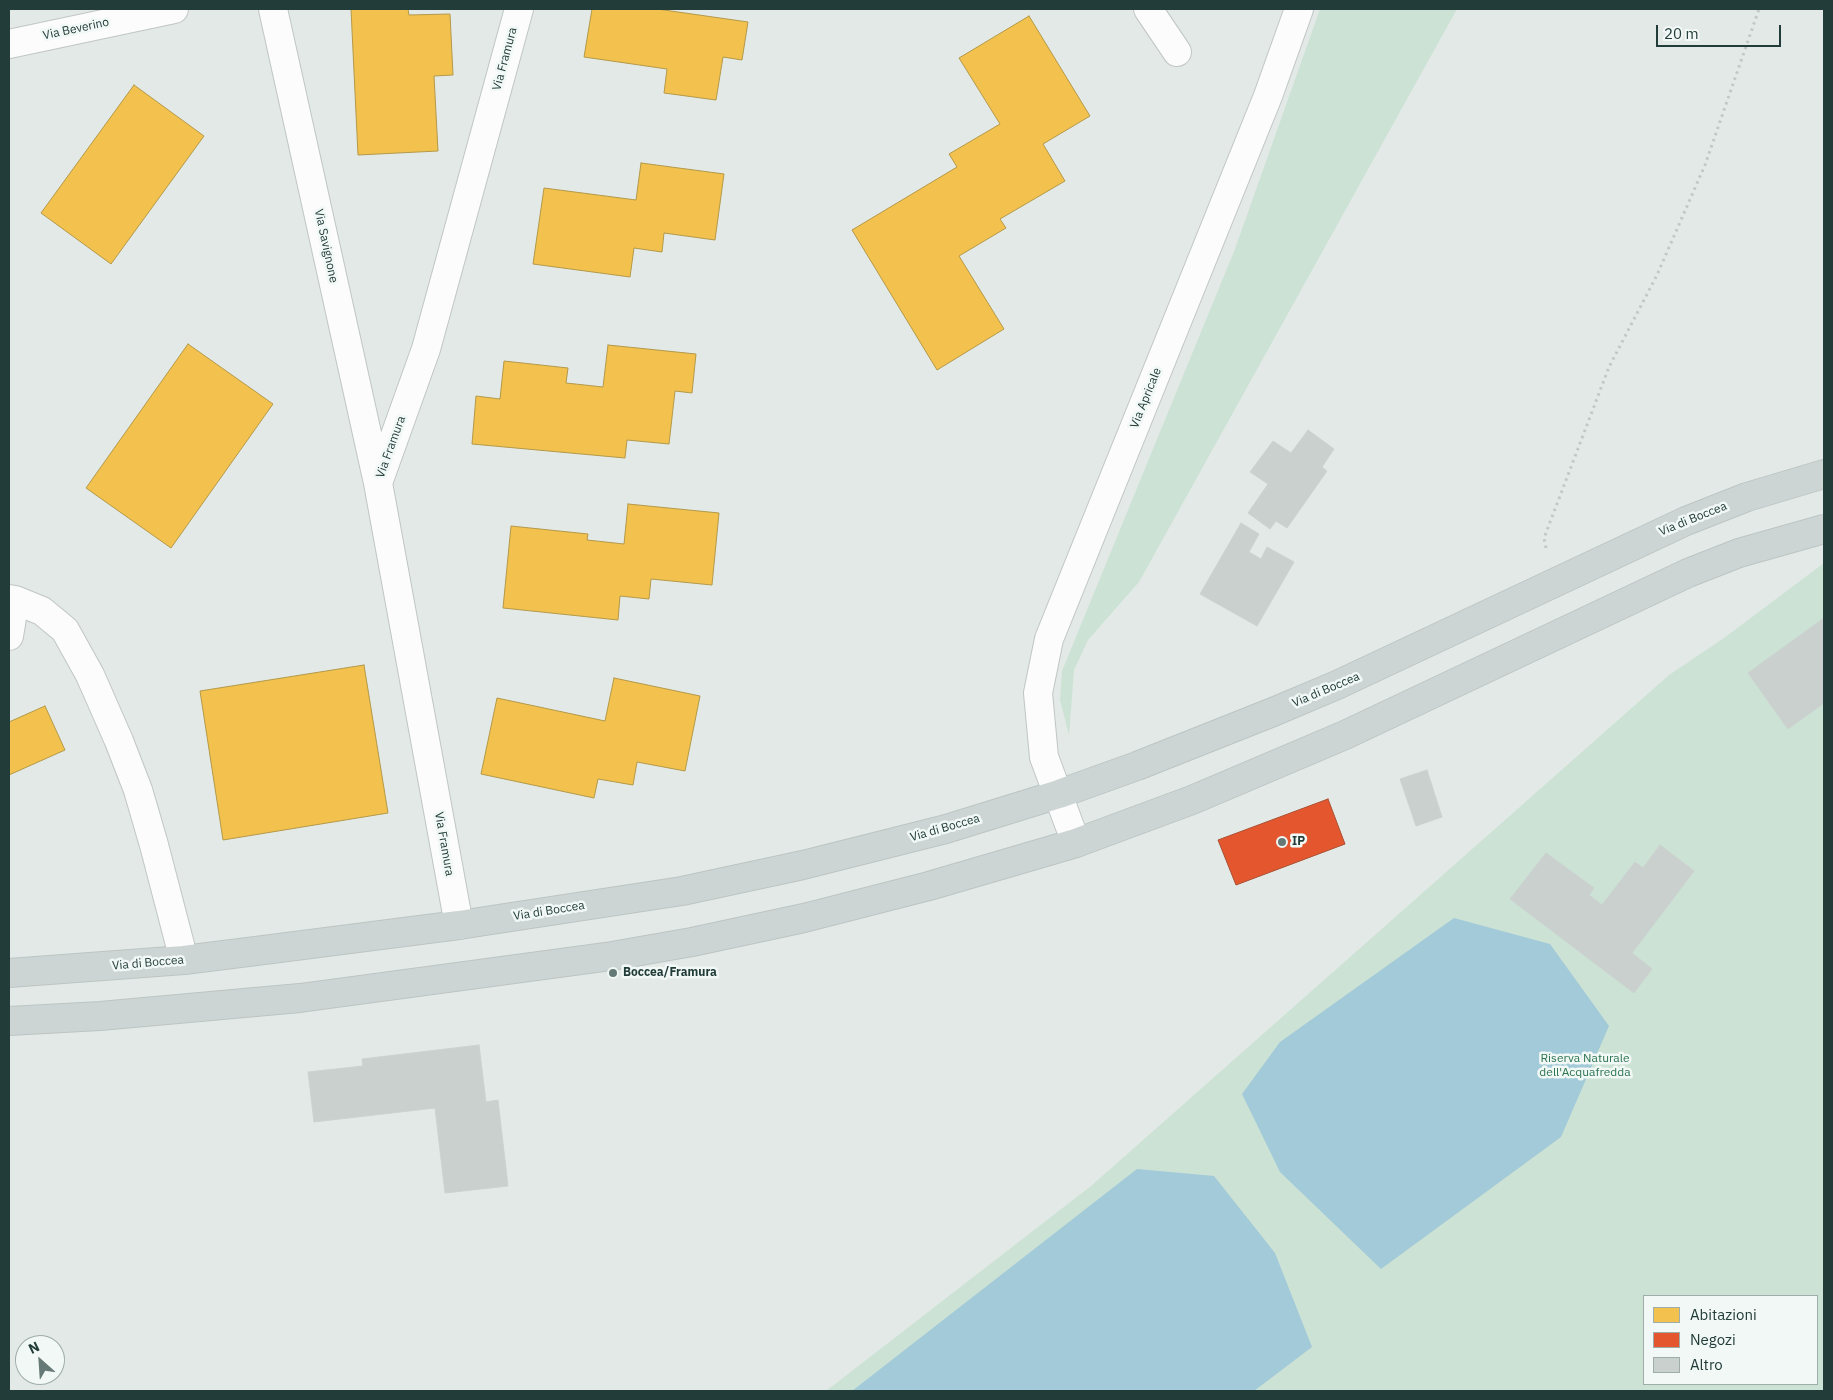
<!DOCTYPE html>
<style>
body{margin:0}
#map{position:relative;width:1833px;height:1400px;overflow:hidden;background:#e3e9e7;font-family:"IBM Plex Sans",sans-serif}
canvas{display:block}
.frame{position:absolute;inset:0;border:10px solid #213c39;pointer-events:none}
.legend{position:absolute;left:1643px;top:1295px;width:175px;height:90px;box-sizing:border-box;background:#f1f8f5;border:1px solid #9eadaa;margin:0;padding:6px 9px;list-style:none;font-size:15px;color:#213c39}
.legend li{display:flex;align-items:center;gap:10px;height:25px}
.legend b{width:25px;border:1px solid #9eadaa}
.north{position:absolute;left:15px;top:1335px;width:50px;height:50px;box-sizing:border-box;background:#f1f8f5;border:1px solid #9eadaa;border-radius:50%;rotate:334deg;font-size:14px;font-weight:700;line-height:20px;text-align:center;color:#213c39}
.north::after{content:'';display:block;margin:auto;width:18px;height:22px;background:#657976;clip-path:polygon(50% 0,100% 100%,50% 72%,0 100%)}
.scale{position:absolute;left:1656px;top:25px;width:125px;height:22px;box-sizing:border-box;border:2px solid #213c39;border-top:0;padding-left:6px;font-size:15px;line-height:18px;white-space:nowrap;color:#213c39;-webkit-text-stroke:4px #f1f8f5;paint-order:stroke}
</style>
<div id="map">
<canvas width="1833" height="1400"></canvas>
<div class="frame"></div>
<ul class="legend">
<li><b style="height:14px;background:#f2c14e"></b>Abitazioni</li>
<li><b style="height:14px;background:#e4572e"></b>Negozi</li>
<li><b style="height:14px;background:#cad0ce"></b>Altro</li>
</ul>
<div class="north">N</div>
<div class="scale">20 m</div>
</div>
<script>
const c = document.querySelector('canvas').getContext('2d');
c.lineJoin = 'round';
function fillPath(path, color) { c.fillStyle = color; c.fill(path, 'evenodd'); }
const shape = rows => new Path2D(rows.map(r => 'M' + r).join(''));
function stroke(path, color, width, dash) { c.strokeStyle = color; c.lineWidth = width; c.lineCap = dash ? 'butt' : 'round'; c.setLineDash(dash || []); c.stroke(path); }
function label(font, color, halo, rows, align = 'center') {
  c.font = font + ' "IBM Plex Sans",sans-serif'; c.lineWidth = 5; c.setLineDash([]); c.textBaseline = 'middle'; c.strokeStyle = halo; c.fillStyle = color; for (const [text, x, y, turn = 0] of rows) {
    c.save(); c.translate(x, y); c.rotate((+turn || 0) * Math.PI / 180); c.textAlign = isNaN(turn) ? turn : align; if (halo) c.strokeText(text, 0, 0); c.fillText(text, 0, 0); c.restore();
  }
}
const green = shape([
 [1320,9,1457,9,1139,582,1088,640,1074,670,1069,735,1060,700,1062,671,1235,249],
 [1824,563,1824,1391,826,1391,1091,1186,1669,675,1724,638],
 [1644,1296,1817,1296,1817,1384,1644,1384]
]);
const water = shape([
 [1454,918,1550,944,1609,1026,1561,1137,1381,1269,1280,1172,1242,1094,1280,1042],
 [1137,1169,1214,1176,1275,1253,1312,1347,1254,1391,852,1391]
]);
const homes = shape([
 [351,9,408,9,409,15,450,14,453,75,434,76,438,151,358,155,351,9],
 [592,9,657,9,748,22,742,60,723,57,716,100,664,93,667,69,584,57,592,9],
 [1029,16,1090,116,1043,144,1065,181,1000,219,1006,228,959,256,1004,329,937,370,852,230,957,167,949,154,1000,124,959,58,1029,16],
 [134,85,204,136,111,264,41,213,134,85],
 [641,163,724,174,715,240,664,233,662,252,634,248,630,277,533,264,544,188,636,200,641,163],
 [188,344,273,404,171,548,86,488,188,344],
 [608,345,696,354,692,393,675,391,669,444,627,440,625,458,472,444,476,396,500,399,504,361,568,368,566,383,603,387,608,345],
 [628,504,719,513,712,585,651,579,649,599,620,596,618,620,503,608,511,526,588,534,587,540,624,544,628,504],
 [364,665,388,813,223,840,200,691,364,665],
 [614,678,700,696,685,771,637,762,633,785,598,779,594,798,481,774,497,698,605,721,614,678],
 [45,706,65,750,9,775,9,722,45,706]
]);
const shops = shape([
 [1328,799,1345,844,1236,885,1218,840,1328,799]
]);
const building = shape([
 [1308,430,1334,449,1322,467,1327,471,1287,528,1276,521,1270,529,1248,513,1268,484,1250,472,1273,441,1291,453,1308,430],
 [1241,523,1259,534,1249,552,1261,559,1267,547,1294,562,1257,626,1200,594,1241,523],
 [1824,618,1824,703,1788,729,1748,673,1824,618],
 [1427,770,1442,817,1416,826,1400,779,1427,770],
 [1660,845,1694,871,1632,953,1652,969,1634,993,1510,899,1546,853,1594,888,1589,895,1602,905,1635,862,1643,868,1660,845],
 [479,1045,486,1102,498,1100,508,1186,445,1193,435,1108,314,1122,308,1072,363,1066,362,1059,479,1045]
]);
const path = shape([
 [1546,548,1544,538,1609,367,1657,275,1705,165,1759,9]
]);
const minor = shape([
 [273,9,378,483,459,925],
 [1148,9,1177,52],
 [9,44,174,9],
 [378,483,426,349,519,9],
 [9,599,15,600,9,636],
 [15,600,42,611,65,630,90,675,119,741,138,790,154,845,184,960],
 [1076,843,1044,757,1038,693,1049,639,1268,96,1299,9]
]);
const major = shape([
 [9,973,184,960,256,951,459,925,682,891,803,865,946,829,1059,794,1137,766,1273,712,1337,685,1686,521,1747,497,1824,474],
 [9,1021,100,1016,300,998,612,956,692,942,804,918,929,886,1076,843,1192,800,1345,735,1688,573,1739,553,1824,529]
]);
const markers = [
 [1282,842,5,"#657976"],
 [613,973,5,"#657976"]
];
const streetNames = [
 ["Via Beverino",76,29,-12],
 ["Via Framura",505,59,-75],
 ["Via Savignone",326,246,78],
 ["Via Apricale",1146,398,-68],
 ["Via Framura",391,447,-70],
 ["Via di Boccea",1693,519,-22],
 ["Via di Boccea",1326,690,-23],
 ["Via di Boccea",945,828,-16],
 ["Via Framura",444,844,80],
 ["Via di Boccea",549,911,-9],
 ["Via di Boccea",148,963,-5]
];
const poiNames = [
 ["IP",1292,842],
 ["Boccea/Framura",623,973]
];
const parkNames = [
 ["Riserva Naturale",1585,1059],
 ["dell'Acquafredda",1585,1073]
];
fillPath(green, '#cce2d5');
fillPath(water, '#a3cad8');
fillPath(homes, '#f2c14e');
stroke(homes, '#b39948', 1);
fillPath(shops, '#e4572e');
stroke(shops, '#aa4f31', 1);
fillPath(building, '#cad0ce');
stroke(building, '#ccd2d0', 1);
stroke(minor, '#c0c6c4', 30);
stroke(major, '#bcc5c3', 30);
stroke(path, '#c0c9c8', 3, [2.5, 4]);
stroke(minor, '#fbfcfb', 28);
stroke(major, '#cdd5d4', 28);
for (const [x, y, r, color] of markers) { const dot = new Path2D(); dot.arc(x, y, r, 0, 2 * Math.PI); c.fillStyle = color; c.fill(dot); stroke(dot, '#f1f8f5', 2); }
label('12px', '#213c39', '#f1f8f5', streetNames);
label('bold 12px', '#213c39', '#f1f8f5', poiNames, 'left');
label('12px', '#2a7450', '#f1f8f5', parkNames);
</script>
